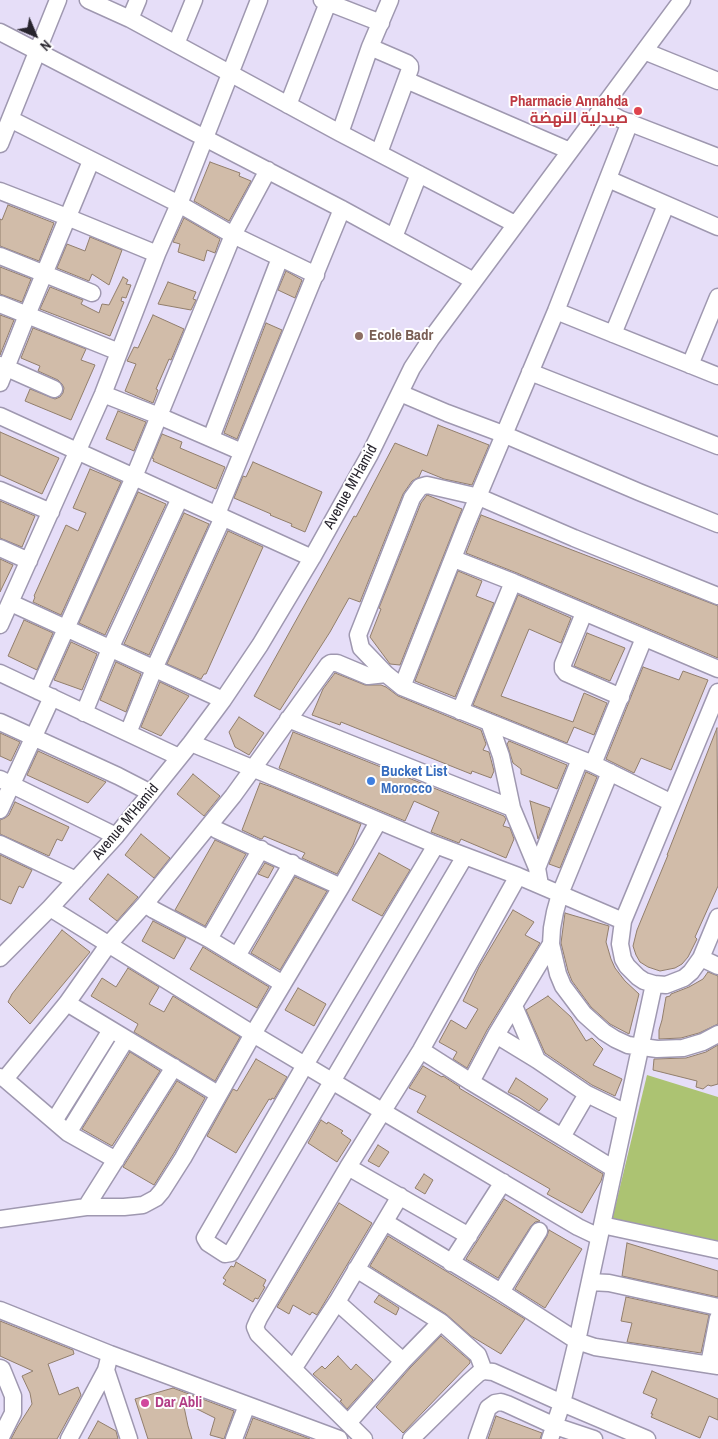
<!DOCTYPE html>
<meta charset="utf-8">
<style>
body{margin:0}
#map{position:relative;width:718px;height:1439px;overflow:hidden;background:#e6def8;font-family:"Archivo Narrow",sans-serif}
canvas{display:block}
.north{position:absolute;left:10px;top:10px;width:50px;height:50px;-webkit-text-stroke:4px #fff;paint-order:stroke;rotate:135deg;font-size:14px;font-weight:700;line-height:20px;text-align:center;color:#27242d}
.north::after{content:'';display:block;margin:auto;width:18px;height:22px;background:#27242d;clip-path:polygon(50% 0,100% 100%,50% 72%,0 100%)}
</style>
<div id="map">
<canvas width="718" height="1439"></canvas>
<div class="north">N</div>
</div>
<script>
const c = document.querySelector('canvas').getContext('2d');
c.lineJoin = 'round';
function fillPath(path, color) { c.fillStyle = color; c.fill(path, 'evenodd'); }
const shape = rows => new Path2D(rows.map(r => 'M' + r).join(''));
function stroke(path, color, width, dash) { c.strokeStyle = color; c.lineWidth = width; c.lineCap = dash ? 'butt' : 'round'; c.setLineDash(dash || []); c.stroke(path); }
function label(font, color, halo, rows, align = 'center') {
  c.font = font + ' "Archivo Narrow",Cairo,sans-serif'; c.lineWidth = 4; c.setLineDash([]); c.textBaseline = 'middle'; c.strokeStyle = halo; c.fillStyle = color; for (const [text, x, y, turn = 0] of rows) {
    c.save(); c.translate(x, y); c.rotate((+turn || 0) * Math.PI / 180); c.textAlign = isNaN(turn) ? turn : align; if (halo) c.strokeText(text, 0, 0); c.fillText(text, 0, 0); c.restore();
  }
}
const green = shape([
 [647,1075,718,1097,718,1241,612,1220]
]);
const building = shape([
 [210,162,240,173,239,176,251,181,229,221,194,201,210,162],
 [8,205,54,223,39,261,0,246,0,219,2,220,8,205],
 [184,218,220,239,215,253,207,250,204,261,178,252,180,244,173,242,184,218],
 [90,237,122,250,109,285,92,274,89,281,57,268,67,244,85,251,90,237],
 [0,267,31,279,22,302,0,294,0,267],
 [286,271,302,280,295,298,278,290,286,271],
 [123,277,128,280,126,284,131,285,126,298,122,297,121,301,124,302,110,336,40,309,50,287,83,300,81,304,99,313,102,304,109,305,123,277],
 [168,282,196,292,193,299,196,300,191,310,158,304,168,282],
 [0,315,14,320,0,355,0,315],
 [153,315,184,329,171,360,169,359,156,389,158,390,153,403,125,391,136,364,127,361,134,347,138,348,153,315],
 [266,323,282,330,237,439,224,433,266,323],
 [33,328,86,349,81,360,95,365,71,420,25,401,30,389,55,399,60,397,63,393,64,388,62,384,58,380,38,371,40,366,21,358,33,328],
 [118,411,146,422,134,451,106,439,118,411],
 [438,425,489,445,472,485,444,479,422,470,419,477,412,481,403,494,360,602,349,598,330,632,280,710,254,696,354,516,356,517,395,443,427,456,438,425],
 [0,432,59,458,42,494,0,475,0,432],
 [162,434,182,442,180,448,225,467,216,489,153,461,154,459,152,458,162,434],
 [253,462,322,492,305,532,291,526,292,524,270,515,271,514,234,498,243,476,246,477,253,462],
 [90,469,121,482,61,615,33,602,35,597,34,596,66,525,78,531,86,513,73,508,90,469],
 [138,492,166,504,105,635,79,623,138,492],
 [427,495,462,509,400,665,390,664,370,637,381,609,379,608,421,503,427,495],
 [0,501,35,516,22,547,0,538,0,501],
 [184,513,209,524,149,655,124,644,184,513],
 [481,515,718,606,718,658,517,573,466,553,481,515],
 [228,531,263,547,206,674,204,674,201,679,167,664,228,531],
 [0,559,13,565,0,592,0,559],
 [458,571,482,581,476,596,494,603,455,697,415,681,458,571],
 [518,595,571,618,561,643,529,629,501,696,573,722,584,693,607,703,594,735,574,727,567,743,473,705,518,595],
 [24,620,53,633,37,670,8,656,24,620],
 [587,633,625,648,610,681,574,666,587,633],
 [71,642,97,654,82,690,54,680,71,642],
 [116,662,141,674,126,712,100,700,116,662],
 [643,667,679,680,683,671,708,680,671,770,641,758,634,773,606,759,643,667],
 [335,673,365,685,381,685,386,687,398,696,481,730,486,744,483,750,489,752,494,771,491,778,472,771,471,774,341,722,340,725,312,715,323,689,335,673],
 [160,682,189,696,161,736,141,727,160,682],
 [239,717,264,733,249,755,235,747,229,732,239,717],
 [717,728,718,886,695,937,697,939,688,957,682,964,675,968,660,971,648,967,640,962,636,955,633,946,637,930,668,855,667,855,717,728],
 [293,732,504,816,506,819,503,826,510,828,514,839,506,858,461,839,459,843,431,832,439,812,414,801,405,821,279,768,293,732],
 [0,733,20,742,11,761,0,756,0,733],
 [509,741,567,765,557,789,521,774,521,769,513,763,507,744,509,741],
 [38,751,106,782,88,803,27,775,38,751],
 [586,772,597,777,560,868,549,864,586,772],
 [193,774,220,796,204,816,177,794,193,774],
 [260,783,272,787,361,824,353,845,337,874,302,858,305,853,264,836,262,839,261,839,242,830,260,783],
 [530,801,550,808,538,839,530,801],
 [15,802,69,827,62,841,57,839,49,856,0,834,0,820,5,818,9,815,15,802],
 [141,834,170,858,154,878,125,855,141,834],
 [215,840,246,854,205,926,175,910,215,840],
 [379,853,410,870,382,916,352,900,379,853],
 [0,855,32,870,23,888,19,886,11,904,0,899,0,855],
 [265,863,274,867,268,878,258,874,265,863],
 [108,874,138,897,117,921,89,899,108,874],
 [295,877,327,891,280,970,251,953,295,877],
 [513,910,534,922,525,935,540,943,487,1030,467,1068,453,1059,457,1052,439,1042,451,1020,466,1029,478,1009,463,1001,479,967,513,910],
 [565,913,609,926,606,942,611,959,615,968,625,981,639,994,629,1034,610,1024,591,1007,572,981,568,971,561,943,565,913],
 [153,921,186,938,174,959,142,941,153,921],
 [62,930,90,952,30,1024,8,1002,12,994,62,930],
 [203,947,269,987,257,1008,190,969,203,947],
 [128,968,159,987,149,1004,164,1012,173,996,240,1037,215,1081,134,1032,138,1024,91,996,102,978,116,987,128,968],
 [708,972,718,976,718,1024,699,1033,681,1038,659,1039,659,1030,662,1020,666,997,670,996,671,994,689,987,703,979,708,972],
 [298,988,326,1004,314,1026,285,1010,298,988],
 [548,996,571,1017,586,1041,592,1038,603,1049,593,1065,622,1079,615,1096,592,1085,545,1053,526,1010,548,996],
 [718,1045,718,1084,711,1086,708,1085,703,1089,696,1087,697,1081,653,1070,654,1059,686,1058,706,1052,718,1045],
 [130,1052,160,1071,112,1146,82,1129,130,1052],
 [256,1059,287,1077,274,1099,272,1098,271,1100,269,1099,236,1153,207,1136,233,1089,237,1091,256,1059],
 [423,1066,442,1077,443,1076,460,1087,459,1088,603,1174,601,1181,582,1213,547,1194,550,1189,417,1112,426,1096,409,1088,423,1066],
 [516,1078,548,1099,539,1111,518,1097,508,1092,516,1078],
 [177,1081,205,1098,174,1153,154,1185,123,1167,177,1081],
 [321,1120,327,1124,328,1122,343,1131,341,1133,351,1140,337,1162,308,1143,321,1120],
 [378,1145,389,1152,379,1167,368,1161,378,1145],
 [424,1174,433,1180,425,1194,415,1188,424,1174],
 [504,1199,540,1221,535,1222,531,1226,498,1278,466,1259,504,1199],
 [339,1203,372,1223,317,1315,312,1312,310,1315,293,1305,289,1314,277,1307,339,1203],
 [549,1230,582,1249,545,1308,515,1289,547,1236,549,1230],
 [388,1236,525,1319,501,1354,471,1336,446,1314,370,1266,388,1236],
 [627,1243,718,1271,718,1297,622,1276,627,1243],
 [236,1262,266,1280,263,1286,265,1287,258,1299,255,1298,253,1302,223,1284,226,1280,223,1278,231,1266,234,1267,236,1262],
 [379,1295,399,1308,396,1315,374,1302,379,1295],
 [626,1297,709,1315,701,1353,627,1342,632,1323,621,1321,626,1297],
 [0,1321,73,1350,74,1354,48,1364,59,1395,78,1387,81,1395,57,1439,11,1439,18,1426,32,1404,30,1393,22,1376,33,1371,0,1356,0,1321],
 [441,1336,470,1361,470,1363,403,1433,376,1407,410,1368,441,1336],
 [338,1356,351,1370,356,1364,373,1380,347,1409,340,1401,342,1400,313,1374,322,1366,325,1369,338,1356],
 [652,1371,718,1399,718,1420,709,1416,700,1438,651,1417,653,1414,651,1414,657,1399,643,1393,652,1371],
 [173,1388,234,1411,224,1439,210,1435,215,1418,183,1402,188,1426,192,1439,148,1439,135,1399,173,1388],
 [496,1416,542,1433,540,1439,488,1439,496,1416],
 [253,1418,310,1439,245,1439,253,1418],
 [98,1421,116,1431,118,1439,88,1439,98,1421]
]);
const minor = shape([
 [88,0,130,19,340,133,515,224],
 [322,0,381,23],
 [130,19,138,0],
 [0,32,342,209,474,281],
 [176,44,194,0],
 [370,47,407,63,410,66,410,69,379,153],
 [644,51,718,81],
 [406,80,570,151],
 [288,105,329,0],
 [602,109,620,119,718,157],
 [10,119,179,204,233,235,316,275],
 [340,133,370,47,390,0],
 [0,144,58,0],
 [608,179,718,227],
 [0,191,67,217,157,254],
 [394,237,419,174],
 [0,256,92,293],
 [0,304,119,352],
 [556,311,718,376],
 [613,334,666,205],
 [0,365,54,389],
 [690,365,718,297],
 [530,372,718,446],
 [0,383,27,315,91,161],
 [400,393,447,413,503,434,639,492,718,524],
 [103,394,159,416,242,452],
 [0,416,312,558],
 [211,438,280,258],
 [0,490,51,512],
 [217,514,342,209],
 [0,548,29,561],
 [454,559,513,582,718,669],
 [11,603,223,700],
 [584,613,563,664,563,669,566,673,621,697],
 [0,625,103,394,157,254,179,204,259,0],
 [0,673,179,757],
 [402,687,466,525,556,311,630,122],
 [38,691,134,477,233,235,268,170],
 [718,692,623,921,620,944,623,959,627,966,638,977,644,981,654,984,666,985,684,978,691,972,701,958,718,917],
 [460,711,513,582],
 [84,713,110,649,180,498],
 [288,719,512,808],
 [0,722,118,776,151,793],
 [489,722,501,756,512,808,537,868,540,885],
 [128,733,154,669,223,517],
 [191,743,315,794,436,845,518,876,623,921],
 [593,764,644,638],
 [610,772,560,894,555,912,552,928,551,944,558,974,563,986,584,1014,604,1032,615,1039,628,1045,657,1049,683,1048,703,1042,718,1034],
 [0,779,116,836],
 [672,803,593,764,402,687,386,674,361,648,358,635,412,498,420,487,427,485,479,497,574,538,718,596],
 [0,810,52,697],
 [210,825,217,830,341,887],
 [0,844,76,880],
 [436,845,305,1065,205,1238,208,1243,225,1254,231,1253,465,856],
 [537,868,580,759],
 [145,904,154,910,209,939,283,984],
 [50,908,253,1034,382,1111,578,1227,599,1237],
 [209,939,261,849],
 [551,944,496,1035,537,1060,587,1094,626,1113],
 [237,956,292,863],
 [0,958,50,908,116,836,191,743,223,700,260,645,312,558,370,454,412,368,431,339,682,0],
 [701,958,718,966],
 [67,1003,218,1094],
 [514,1006,537,1060],
 [421,1050,471,1082,562,1137,587,1094],
 [0,1077,5,1079,68,1133,116,1160],
 [5,1079,67,1003,108,945,145,904,233,796,328,665,331,663,337,663,368,676,386,674],
 [471,1082,496,1035],
 [54,1121,111,1030],
 [68,1133,126,1039],
 [562,1137,614,1169],
 [348,1167,469,1236],
 [86,1207,174,1067],
 [0,1219,86,1207,124,1207,143,1205,156,1198,162,1191,183,1158,253,1034,341,887,378,822],
 [385,1222,501,1292,577,1341,595,1347,718,1366],
 [602,1225,718,1250],
 [451,1263,503,1182],
 [356,1269,441,1322,478,1355,484,1371],
 [590,1282,609,1283,718,1307],
 [501,1292,539,1231],
 [337,1302,403,1361],
 [0,1310,110,1354,339,1439],
 [110,1354,106,1370,129,1439],
 [709,1364,718,1318],
 [0,1368,2,1369,13,1396,13,1413,0,1439],
 [293,1369,337,1302,400,1196],
 [348,1423,403,1361,441,1322],
 [69,1439,106,1370],
 [234,1439,247,1405],
 [364,1439,258,1334,255,1327,259,1318,348,1167,421,1050,518,876],
 [411,1439,470,1381,479,1373,484,1371,493,1372,562,1403,647,1439],
 [477,1439,488,1408,495,1403,501,1402,507,1404,555,1426,594,1439],
 [550,1439,562,1403,577,1341,654,984]
]);
const markers = [
 [638,111,5,"#e0444e"],
 [359,336,5,"#8d6e63"],
 [371,781,5,"#3f7fe0"],
 [145,1403,5,"#d1479c"]
];
const healthNames = [
 ["Pharmacie Annahda",628,102],
 ["صيدلية النهضة",628,119]
];
const educationNames = [
 ["Ecole Badr",369,336]
];
const streetNames = [
 ["Avenue M'Hamid",351,487,-61],
 ["Avenue M'Hamid",126,822,-50]
];
const shopNames = [
 ["Bucket List",381,772],
 ["Morocco",381,789]
];
const hotelNames = [
 ["Dar Abli",155,1403]
];
fillPath(green, '#acc372');
fillPath(building, '#d1bca9');
stroke(building, '#917e6c', 1);
stroke(minor, '#9f98b0', 19);
stroke(minor, '#fff', 16);
for (const [x, y, r, color] of markers) { const dot = new Path2D(); dot.arc(x, y, r, 0, 2 * Math.PI); c.fillStyle = color; c.fill(dot); stroke(dot, '#fff', 2); }
label('bold 15px', '#be3a42', '#fff', healthNames, 'right');
label('bold 15px', '#785e54', '#fff', educationNames, 'left');
label('15px', '#27242d', '#fff', streetNames);
label('bold 15px', '#366cbe', '#fff', shopNames, 'left');
label('bold 15px', '#b23c85', '#fff', hotelNames, 'left');
</script>
